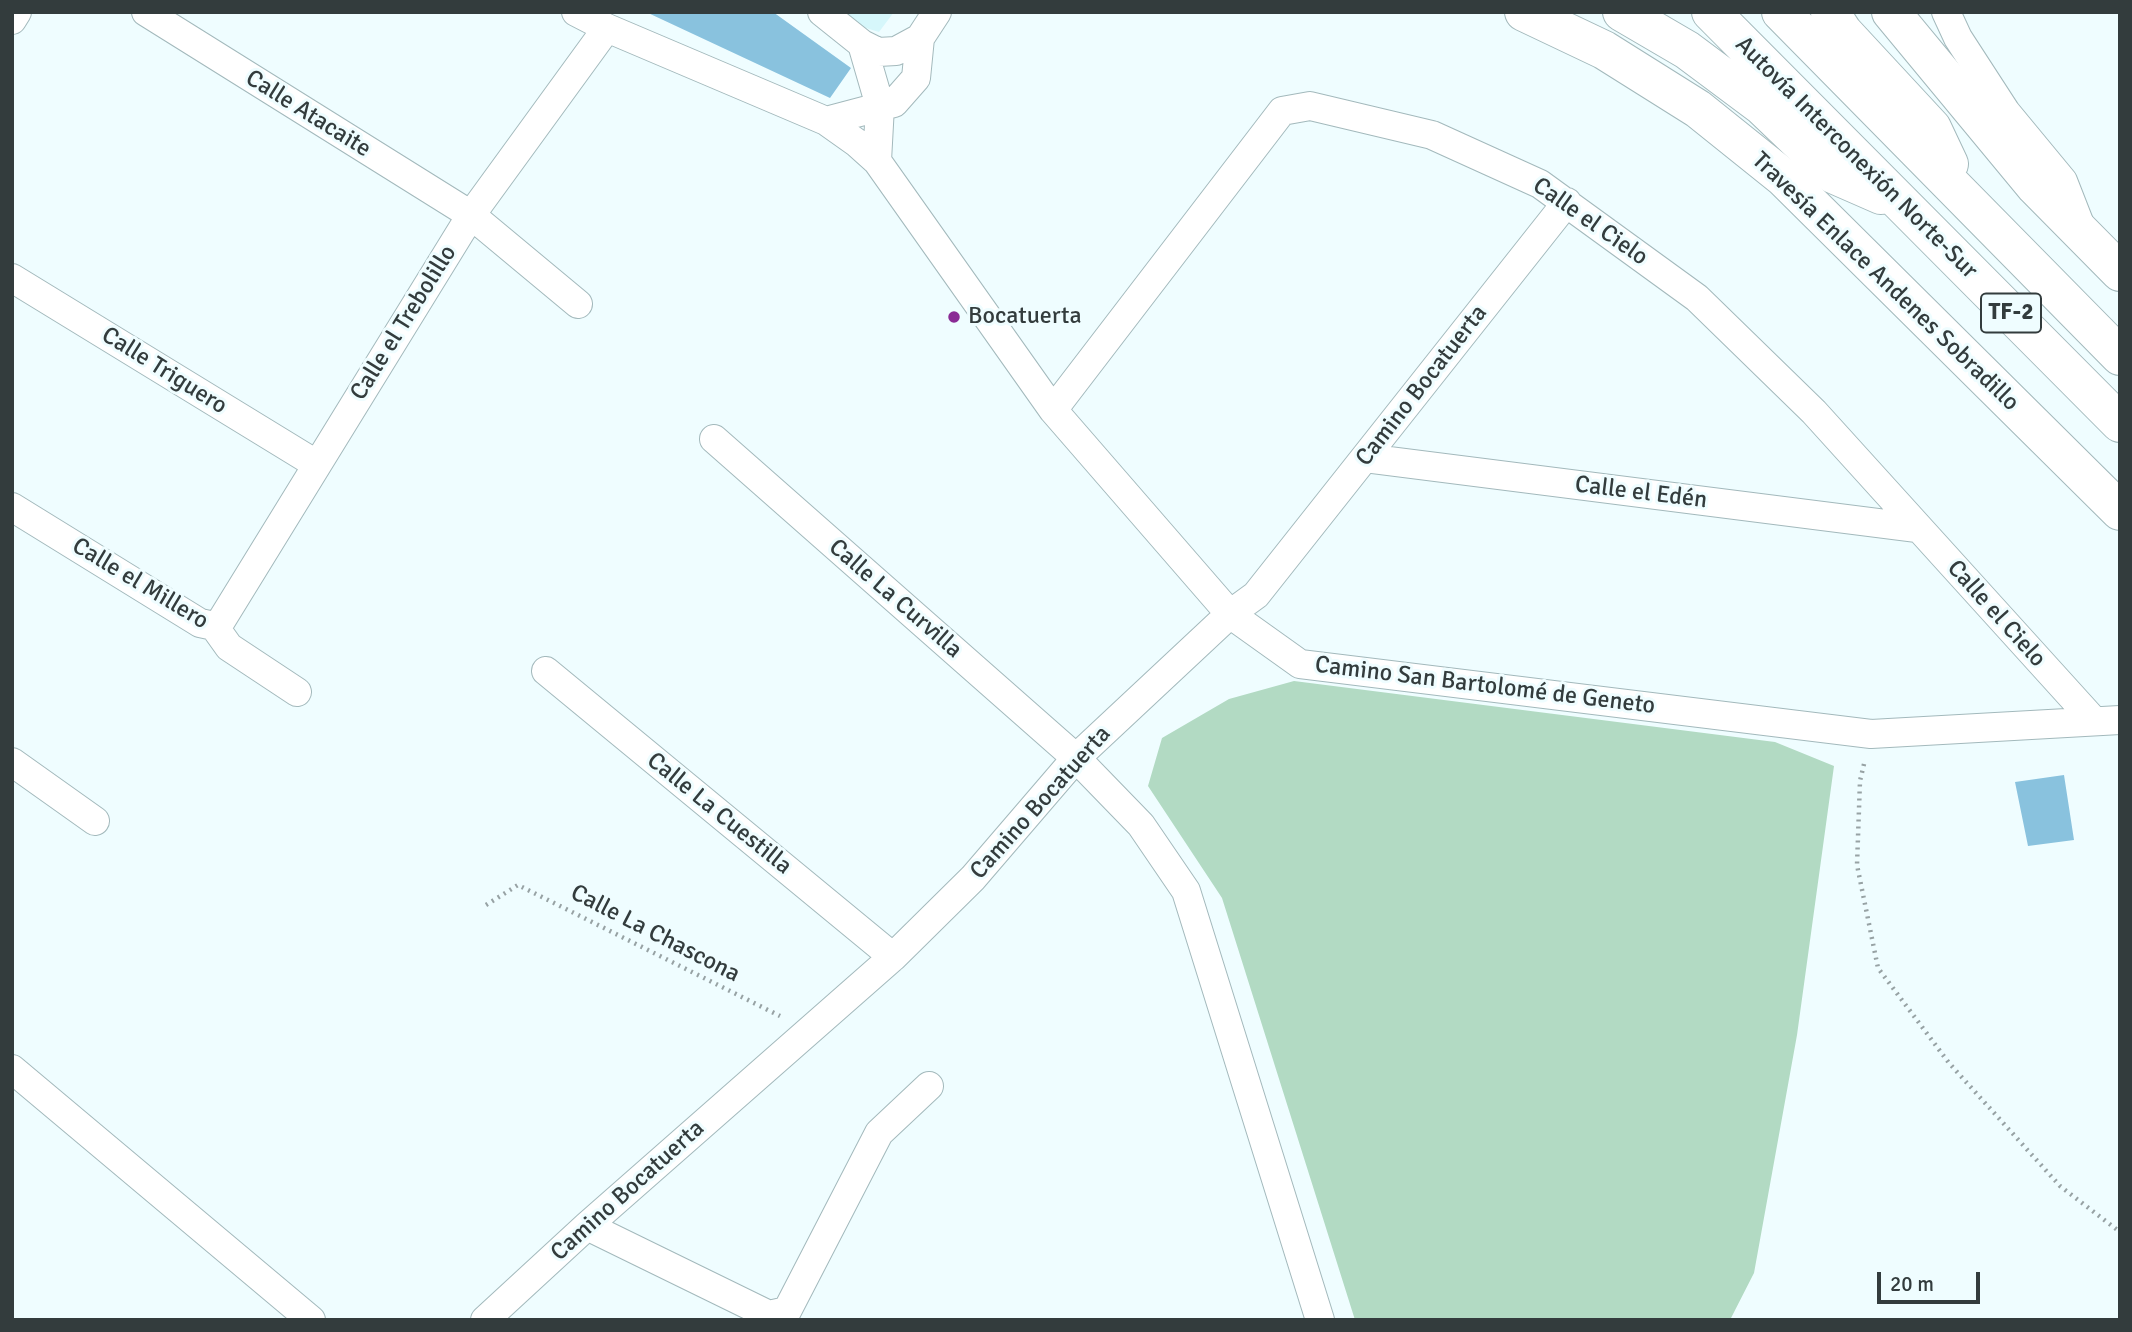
<!DOCTYPE html>
<meta charset="utf-8">
<style>
body{margin:0}
#map{position:relative;width:2132px;height:1332px;overflow:hidden;background:#effdff;font-family:Signika,sans-serif}
canvas{display:block}
.frame{position:absolute;inset:0;border:14px solid #333c3d;pointer-events:none}
.scale{position:absolute;left:1877px;top:1272px;width:103px;height:32px;box-sizing:border-box;border:4px solid #333c3d;border-top:0;padding-left:9px;font-size:21px;line-height:24px;white-space:nowrap;color:#333c3d;-webkit-text-stroke:5px #effdff;paint-order:stroke}
</style>
<div id="map">
<canvas width="2132" height="1332"></canvas>
<div class="frame"></div>
<div class="scale">20 m</div>
</div>
<script>
const c = document.querySelector('canvas').getContext('2d');
c.lineJoin = 'round';
function fillPath(path, color) { c.fillStyle = color; c.fill(path, 'evenodd'); }
const shape = rows => new Path2D(rows.map(r => 'M' + r).join(''));
function stroke(path, color, width, dash) { c.strokeStyle = color; c.lineWidth = width; c.lineCap = dash ? 'butt' : 'round'; c.setLineDash(dash || []); c.stroke(path); }
function label(font, color, halo, rows, align = 'center') {
  c.font = font + ' Signika,sans-serif'; c.lineWidth = 6; c.setLineDash([]); c.textBaseline = 'middle'; c.strokeStyle = halo; c.fillStyle = color; for (const [text, x, y, turn = 0] of rows) {
    c.save(); c.translate(x, y); c.rotate((+turn || 0) * Math.PI / 180); c.textAlign = isNaN(turn) ? turn : align; if (halo) c.strokeText(text, 0, 0); c.fillText(text, 0, 0); c.restore();
  }
}
const built = shape([
 [813,12,894,12,879,32]
]);
const green = shape([
 [1294,681,1775,742,1834,766,1797,1035,1754,1273,1730,1320,1355,1320,1222,898,1148,786,1162,738,1229,699]
]);
const building = shape([
 [646,12,773,12,851,68,830,98],
 [2064,775,2074,840,2028,846,2015,782]
]);
const path = shape([
 [1864,764,1860,781,1857,865,1878,968,1949,1063,2060,1186,2120,1232],
 [486,905,518,885,780,1016]
]);
const street = shape([
 [146,12,471,215,578,304],
 [576,12,607,28,826,121,857,143,877,161,1053,410,1230,614,1300,664,1871,734,2120,720],
 [822,12,862,44,878,52,896,51,920,38],
 [1946,12,1958,38,2006,112,2063,181,2081,227],
 [12,20,17,12],
 [862,44,880,106,877,161],
 [826,121,894,103,916,78,920,38,937,12],
 [12,278,316,464],
 [1053,410,1282,111,1310,106,1432,135,1540,184,1697,298,1814,412,2094,721],
 [714,439,1076,758,1141,825,1186,891,1320,1320],
 [1365,458,1917,528],
 [12,507,200,623,214,626,229,647,297,692],
 [214,626,221,621,471,215,607,28],
 [546,671,893,957],
 [12,762,95,821],
 [12,1069,311,1320],
 [587,1226,769,1315,787,1311,879,1133,929,1086],
 [485,1320,587,1226,893,957,973,878,1076,758,1230,614,1256,595,1567,202]
]);
const secondary = shape([
 [1524,12,1604,50,1698,109,1784,178,2120,511],
 [1891,12,2035,186,2120,272]
]);
const highway = shape([
 [1622,12,1687,50,1762,106,1833,174,1881,195],
 [1711,12,2120,423],
 [1781,12,2120,356],
 [1830,12,1843,32,1932,128,1949,164]
]);
const markers = [
 [954,317,7,"#8a2b95"]
];
const shields = [
 [2011,313,60]
];
const shieldNames = [
 ["TF-2",2011,313]
];
const streetNames = [
 ["Calle Atacaite",308,114,32],
 ["Autovía Interconexión Norte-Sur",1856,158,45],
 ["Calle el Cielo",1590,222,35],
 ["Travesía Enlace Andenes Sobradillo",1885,282,44],
 ["Calle el Trebolillo",404,323,-58],
 ["Calle Triguero",164,371,32],
 ["Camino Bocatuerta",1422,386,-52],
 ["Calle el Edén",1641,493,7],
 ["Calle el Millero",140,584,31],
 ["Calle La Curvilla",895,599,41],
 ["Calle el Cielo",1996,614,48],
 ["Camino San Bartolomé de Geneto",1485,686,7],
 ["Camino Bocatuerta",1041,803,-48],
 ["Calle La Cuestilla",719,814,39],
 ["Calle La Chascona",655,934,27],
 ["Camino Bocatuerta",628,1191,-42]
];
const poiNames = [
 ["Bocatuerta",968,317]
];
fillPath(built, '#d6f7fb');
fillPath(green, '#b2dac3');
fillPath(building, '#89c2de');
stroke(street, '#a3b9bc', 30);
stroke(secondary, '#a3b9bc', 40);
stroke(highway, '#a3b9bc', 40);
stroke(path, '#97a2a4', 4.5, [2, 5]);
stroke(street, '#fff', 28);
stroke(secondary, '#fff', 38);
stroke(highway, '#fff', 38);
for (const [x, y, r, color] of markers) { const dot = new Path2D(); dot.arc(x, y, r, 0, 2 * Math.PI); c.fillStyle = color; c.fill(dot); stroke(dot, '#effdff', 2.5); }
for (const [x, y, w] of shields) { const box = new Path2D(); box.roundRect(x - w / 2, y - 19.5, w, 39, 5); c.fillStyle = '#effdff'; c.fill(box); stroke(box, '#333c3d', 2); }
label('bold 23px', '#333c3d', null, shieldNames);
label('24px', '#333c3d', '#effdff', streetNames);
label('24px', '#333c3d', '#effdff', poiNames, 'left');
</script>
